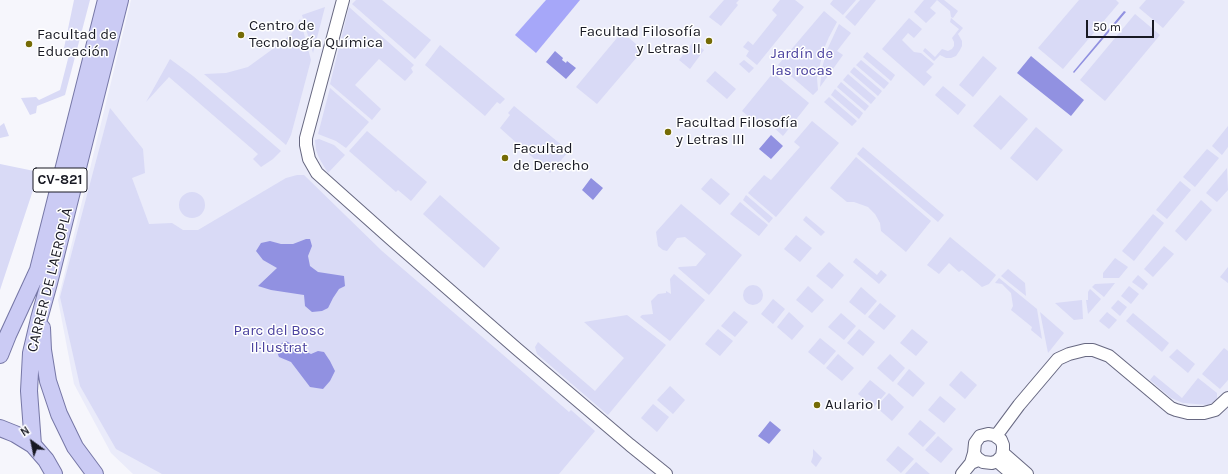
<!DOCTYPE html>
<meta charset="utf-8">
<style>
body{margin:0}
#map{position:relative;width:1228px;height:474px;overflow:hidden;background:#f6f6fc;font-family:Karla,sans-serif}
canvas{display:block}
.north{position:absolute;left:12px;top:422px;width:40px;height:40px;-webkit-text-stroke:3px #fff;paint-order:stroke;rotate:327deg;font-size:11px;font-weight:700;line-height:16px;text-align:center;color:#181923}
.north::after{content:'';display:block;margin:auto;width:14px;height:18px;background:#181923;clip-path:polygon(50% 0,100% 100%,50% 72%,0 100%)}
.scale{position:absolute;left:1086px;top:20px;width:68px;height:18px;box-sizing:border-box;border:2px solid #181923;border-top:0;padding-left:5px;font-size:12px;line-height:14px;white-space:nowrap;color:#181923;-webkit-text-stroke:3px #fff;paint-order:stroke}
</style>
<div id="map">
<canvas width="1228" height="474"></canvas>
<div class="north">N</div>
<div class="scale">50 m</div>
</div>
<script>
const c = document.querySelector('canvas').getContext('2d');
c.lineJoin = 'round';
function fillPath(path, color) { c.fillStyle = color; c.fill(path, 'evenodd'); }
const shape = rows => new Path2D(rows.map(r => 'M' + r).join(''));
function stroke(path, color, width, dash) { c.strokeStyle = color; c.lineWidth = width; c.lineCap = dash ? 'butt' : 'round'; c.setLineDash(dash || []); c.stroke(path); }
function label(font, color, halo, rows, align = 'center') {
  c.font = font + ' Karla,sans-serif'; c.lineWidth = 3; c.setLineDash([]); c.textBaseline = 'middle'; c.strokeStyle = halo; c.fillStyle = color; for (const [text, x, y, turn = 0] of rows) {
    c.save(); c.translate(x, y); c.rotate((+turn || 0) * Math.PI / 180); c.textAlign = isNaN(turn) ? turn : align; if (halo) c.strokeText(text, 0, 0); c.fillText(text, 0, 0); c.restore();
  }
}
const built = shape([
 [131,0,1228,0,1228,474,133,474,111,453,74,384,58,300]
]);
const green = shape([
 [74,0,90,0,65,95,37,106,36,113,30,115,21,98,36,97,39,100,60,90,70,51,64,48],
 [356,0,382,0,431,40,415,59,352,4],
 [724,0,739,0,736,3,738,5,721,26,709,17],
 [780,0,795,0,804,7,757,65,746,56,749,51,743,47,748,41,753,45,777,15,772,10],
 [833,0,856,0,843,15,830,4],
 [860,0,876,0,855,26,845,17],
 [924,0,944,0,958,11,953,18,951,17,950,11,937,0,930,8,936,13,926,23,914,12],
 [1079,0,1116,0,1119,3,1063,69,1038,48],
 [1146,0,1182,0,1185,2,1163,28,1139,8],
 [325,7,313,53,302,15],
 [349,7,414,65,411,68,413,72,405,81,379,59,355,85,381,109,372,120,330,84],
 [824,11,837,22,829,37,823,51,817,78,818,90,813,95,778,65],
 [1135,14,1160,35,1105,101,1080,80],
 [909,18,922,29,914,38,908,33,902,40,914,52,921,53,934,64,926,72,932,77,924,86,882,49],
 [951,18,963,28,958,34,962,41,962,46,960,50,956,56,951,58,946,58,940,55,934,61,923,51,925,48,935,57,942,49,948,51,952,49,954,46,954,42,952,38,959,29,950,22],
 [300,19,311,60,291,135,286,145,204,74,226,73,248,67,281,43,292,33],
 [839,24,851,33,837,51,843,55,820,87,822,68,827,50],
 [622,32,643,50,597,104,576,87],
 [693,42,704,50,690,69,679,60],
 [440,45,505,99,500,104,497,102,485,116,425,65],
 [867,52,895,75,891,81,863,57],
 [983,56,997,68,973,97,959,85],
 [170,59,193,76,281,151,273,159,261,167,253,159,258,154,169,77,146,102],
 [744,60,754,68,749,73,739,64],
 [861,60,889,83,884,89,856,65],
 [854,67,882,91,878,96,850,72],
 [715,71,736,89,727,99,706,81],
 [773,73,809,103,783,136,768,122,762,128,742,111],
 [848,74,876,98,871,104,843,80],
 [841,82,869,106,865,111,837,87],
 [943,86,966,105,958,115,935,95],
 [330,88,369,122,346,148,336,141,318,134],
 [835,89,863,113,859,119,831,95],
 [1000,95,1028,119,1001,150,973,126],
 [829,97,857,121,852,126,824,102],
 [514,106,569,151,550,173,500,128,510,115,508,113],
 [110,108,143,149,145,173,132,178,149,224,172,223,183,230,198,230,286,178,297,175,304,175,382,251,516,366,569,412,571,410,595,431,559,474,162,474,116,449,80,386,60,297],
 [812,121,839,143,776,217,748,193,764,175,771,180,800,147,794,142],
 [4,123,9,136,0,138,0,126],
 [1228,126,1228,147,1222,155,1212,146],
 [1036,127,1063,150,1037,181,1010,158],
 [367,131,427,182,411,201,398,190,396,192,349,151],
 [319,139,334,145,345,155,328,173,319,158,316,150,315,140],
 [863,147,944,215,938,222,857,154],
 [1207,149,1219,158,1195,187,1183,177],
 [856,157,931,221,906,252,881,231,880,223,875,214,868,207,854,202,847,202,830,188],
 [0,164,39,172,0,290],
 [1227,168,1228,190,1217,202,1206,193],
 [711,178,730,194,720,205,701,189],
 [1180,181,1191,190,1167,219,1156,210],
 '179 205a13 13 0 1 1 26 0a13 13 0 1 1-26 0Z',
 [440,195,500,248,484,268,423,214],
 [746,195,773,218,769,223,743,200],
 [1201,200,1212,210,1186,241,1175,231],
 [740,202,768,225,759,236,730,214],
 [681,204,742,255,709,295,678,268,679,267,696,266,706,254,685,237,677,238,667,251,663,250,658,246,656,232],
 [1153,214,1164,223,1134,261,1122,251],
 [806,216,825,232,821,236,803,220],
 [796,235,812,248,800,262,784,249],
 [950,237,996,275,989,284,982,287,962,270,959,272,949,263,939,274,927,265],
 [1164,246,1174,254,1153,277,1144,269],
 [856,258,877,275,881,270,887,275,879,284,853,262],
 [1115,258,1128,267,1119,278,1103,278,1103,273],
 [829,262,844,275,832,289,816,276],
 [1228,267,1228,283,1220,277],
 [1008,269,1025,283,1026,296,1001,276],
 [674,274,705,300,670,341,640,317,642,315,653,314,651,301,658,294,666,293,666,291,671,294,670,279],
 [1138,275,1148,284,1143,290,1132,282],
 [999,278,1037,309,1042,339,1031,330,1032,327,1011,310,1013,306,1011,293,1002,284,995,283],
 [1115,283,1104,297,1092,287,1095,284],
 '743 295a10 10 0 1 1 20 0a10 10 0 1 1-20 0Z',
 [808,286,824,300,812,313,796,300],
 [1129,286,1139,294,1131,304,1121,296],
 [861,287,877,301,865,315,849,302],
 [1090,289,1101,299,1088,314,1086,300,1088,300,1088,292],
 [773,299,785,309,773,324,761,314],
 [1082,300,1083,319,1074,320,1055,303],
 [1118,300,1127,307,1120,316,1111,308],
 [880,303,896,316,884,330,868,317],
 [734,311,748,322,735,337,721,326],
 [789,312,804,326,792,340,777,327],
 [1040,312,1064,333,1048,353],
 [1107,312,1117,320,1109,329,1099,321],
 [841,313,856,326,844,340,828,327],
 [1133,313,1169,343,1162,352,1126,321],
 [627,315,666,345,608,415,537,354,535,347,538,342,595,391,624,358,584,322],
 [718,329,733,341,720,356,705,344],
 [859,329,875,342,863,356,847,343],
 [912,329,928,342,916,356,900,343],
 [820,338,836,351,824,365,808,352],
 [1224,348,1228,351,1228,380,1220,389,1202,374],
 [1177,349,1195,364,1188,373,1169,357],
 [838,354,854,368,842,381,826,368],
 [890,354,905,368,893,382,877,368],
 [909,369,925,383,913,397,897,384],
 [961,371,977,385,965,399,949,385],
 [1154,375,1182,398,1198,378,1217,393,1217,400,1208,405,1183,403,1171,398,1150,380],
 [870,380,886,393,874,407,858,394],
 [670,386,685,400,673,414,657,400],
 [889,393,904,407,892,421,876,407],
 [940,396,956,409,944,423,928,410],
 [653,404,669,417,657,432,641,418],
 [920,420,936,433,923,447,908,434],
 [938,436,953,449,941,463,925,450],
 [898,446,914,459,901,473,886,460],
 [813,449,822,458,816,467,811,462,813,456],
 [916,462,930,474,905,474]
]);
const forest = shape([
 [546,0,580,0,536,53,515,35]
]);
const water = shape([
 [1124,11,1126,12,1074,73,1073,72],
 [555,51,563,58,562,60,566,63,567,61,576,68,566,79,546,62],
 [1031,56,1084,100,1071,116,1017,73],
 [771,135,783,146,771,159,759,149],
 [591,178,603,188,593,200,582,190],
 [306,239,310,239,312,246,308,256,310,266,318,272,344,276,345,286,339,289,333,298,328,308,322,311,312,312,305,306,304,295,271,290,258,286,277,268,263,260,256,251,261,243,270,241,281,244,293,244],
 [286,341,311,354,318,351,324,352,330,361,335,371,330,381,323,389,310,387,291,362,279,357,277,352,278,347,282,343],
 [770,421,781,430,769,444,758,436]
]);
const tertiary = shape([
 [343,0,306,138,306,145,309,159,317,173,391,239,517,349,630,445,666,474],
 [996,436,1019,405,1058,359,1069,354,1085,350,1093,350,1109,356,1171,408,1176,410,1188,413,1204,413,1215,410,1228,398],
 [1003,453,1027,474],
 [997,461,1012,474],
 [971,463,974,453,975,443,980,436,988,434,994,435,1001,440,1003,445,1003,449,1002,456,997,461,992,463,983,462,977,458,974,453],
 [962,474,971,463,978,460]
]);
const primary = shape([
 [42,328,43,350,48,381,59,414,75,447,95,474],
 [0,355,8,335,38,270,106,0],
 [0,428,15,434,33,445,46,460,54,474],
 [33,445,29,391,31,353,39,319,49,283,120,0]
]);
const markers = [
 [241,35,4,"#756b05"],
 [709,41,4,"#756b05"],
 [29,44,4,"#756b05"],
 [668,132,4,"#756b05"],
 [505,158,4,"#756b05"],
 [817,405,4,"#756b05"]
];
const shields = [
 [60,180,54]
];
const shieldNames = [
 ["CV-821",60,180]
];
const poiNames = [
 ["Centro de",249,26],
 ["Tecnología Química",249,43],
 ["Facultad Filosofía",701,32,"right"],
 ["y Letras II",701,49,"right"],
 ["Facultad de",37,35],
 ["Educación",37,52],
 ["Facultad Filosofía",676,123],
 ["y Letras III",676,140],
 ["Facultad",513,149],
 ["de Derecho",513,166],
 ["Aulario I",825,405]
];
const parkNames = [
 ["Jardín de",802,54],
 ["las rocas",802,71],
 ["Parc del Bosc",279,331],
 ["Il·lustrat",279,348]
];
const streetNames = [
 ["CARRER DE L'AEROPLÀ",50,280,-76]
];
fillPath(built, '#eaebfa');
fillPath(green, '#d9daf6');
fillPath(forest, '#a6a7f9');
fillPath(water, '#9191e1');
stroke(tertiary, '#676881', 14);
stroke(primary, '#7677a6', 18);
stroke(tertiary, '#fff', 12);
stroke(primary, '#cbcbf4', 16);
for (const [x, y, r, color] of markers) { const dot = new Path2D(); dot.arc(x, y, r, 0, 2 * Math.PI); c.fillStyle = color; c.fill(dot); stroke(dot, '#fff', 1.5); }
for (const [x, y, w] of shields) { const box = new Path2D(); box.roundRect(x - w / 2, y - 12, w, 24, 3); c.fillStyle = '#fff'; c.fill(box); stroke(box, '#181923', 1); }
label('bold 14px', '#181923', null, shieldNames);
label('15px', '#181923', '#fff', poiNames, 'left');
label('15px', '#4b429f', '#fff', parkNames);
label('15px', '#181923', '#fff', streetNames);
</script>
